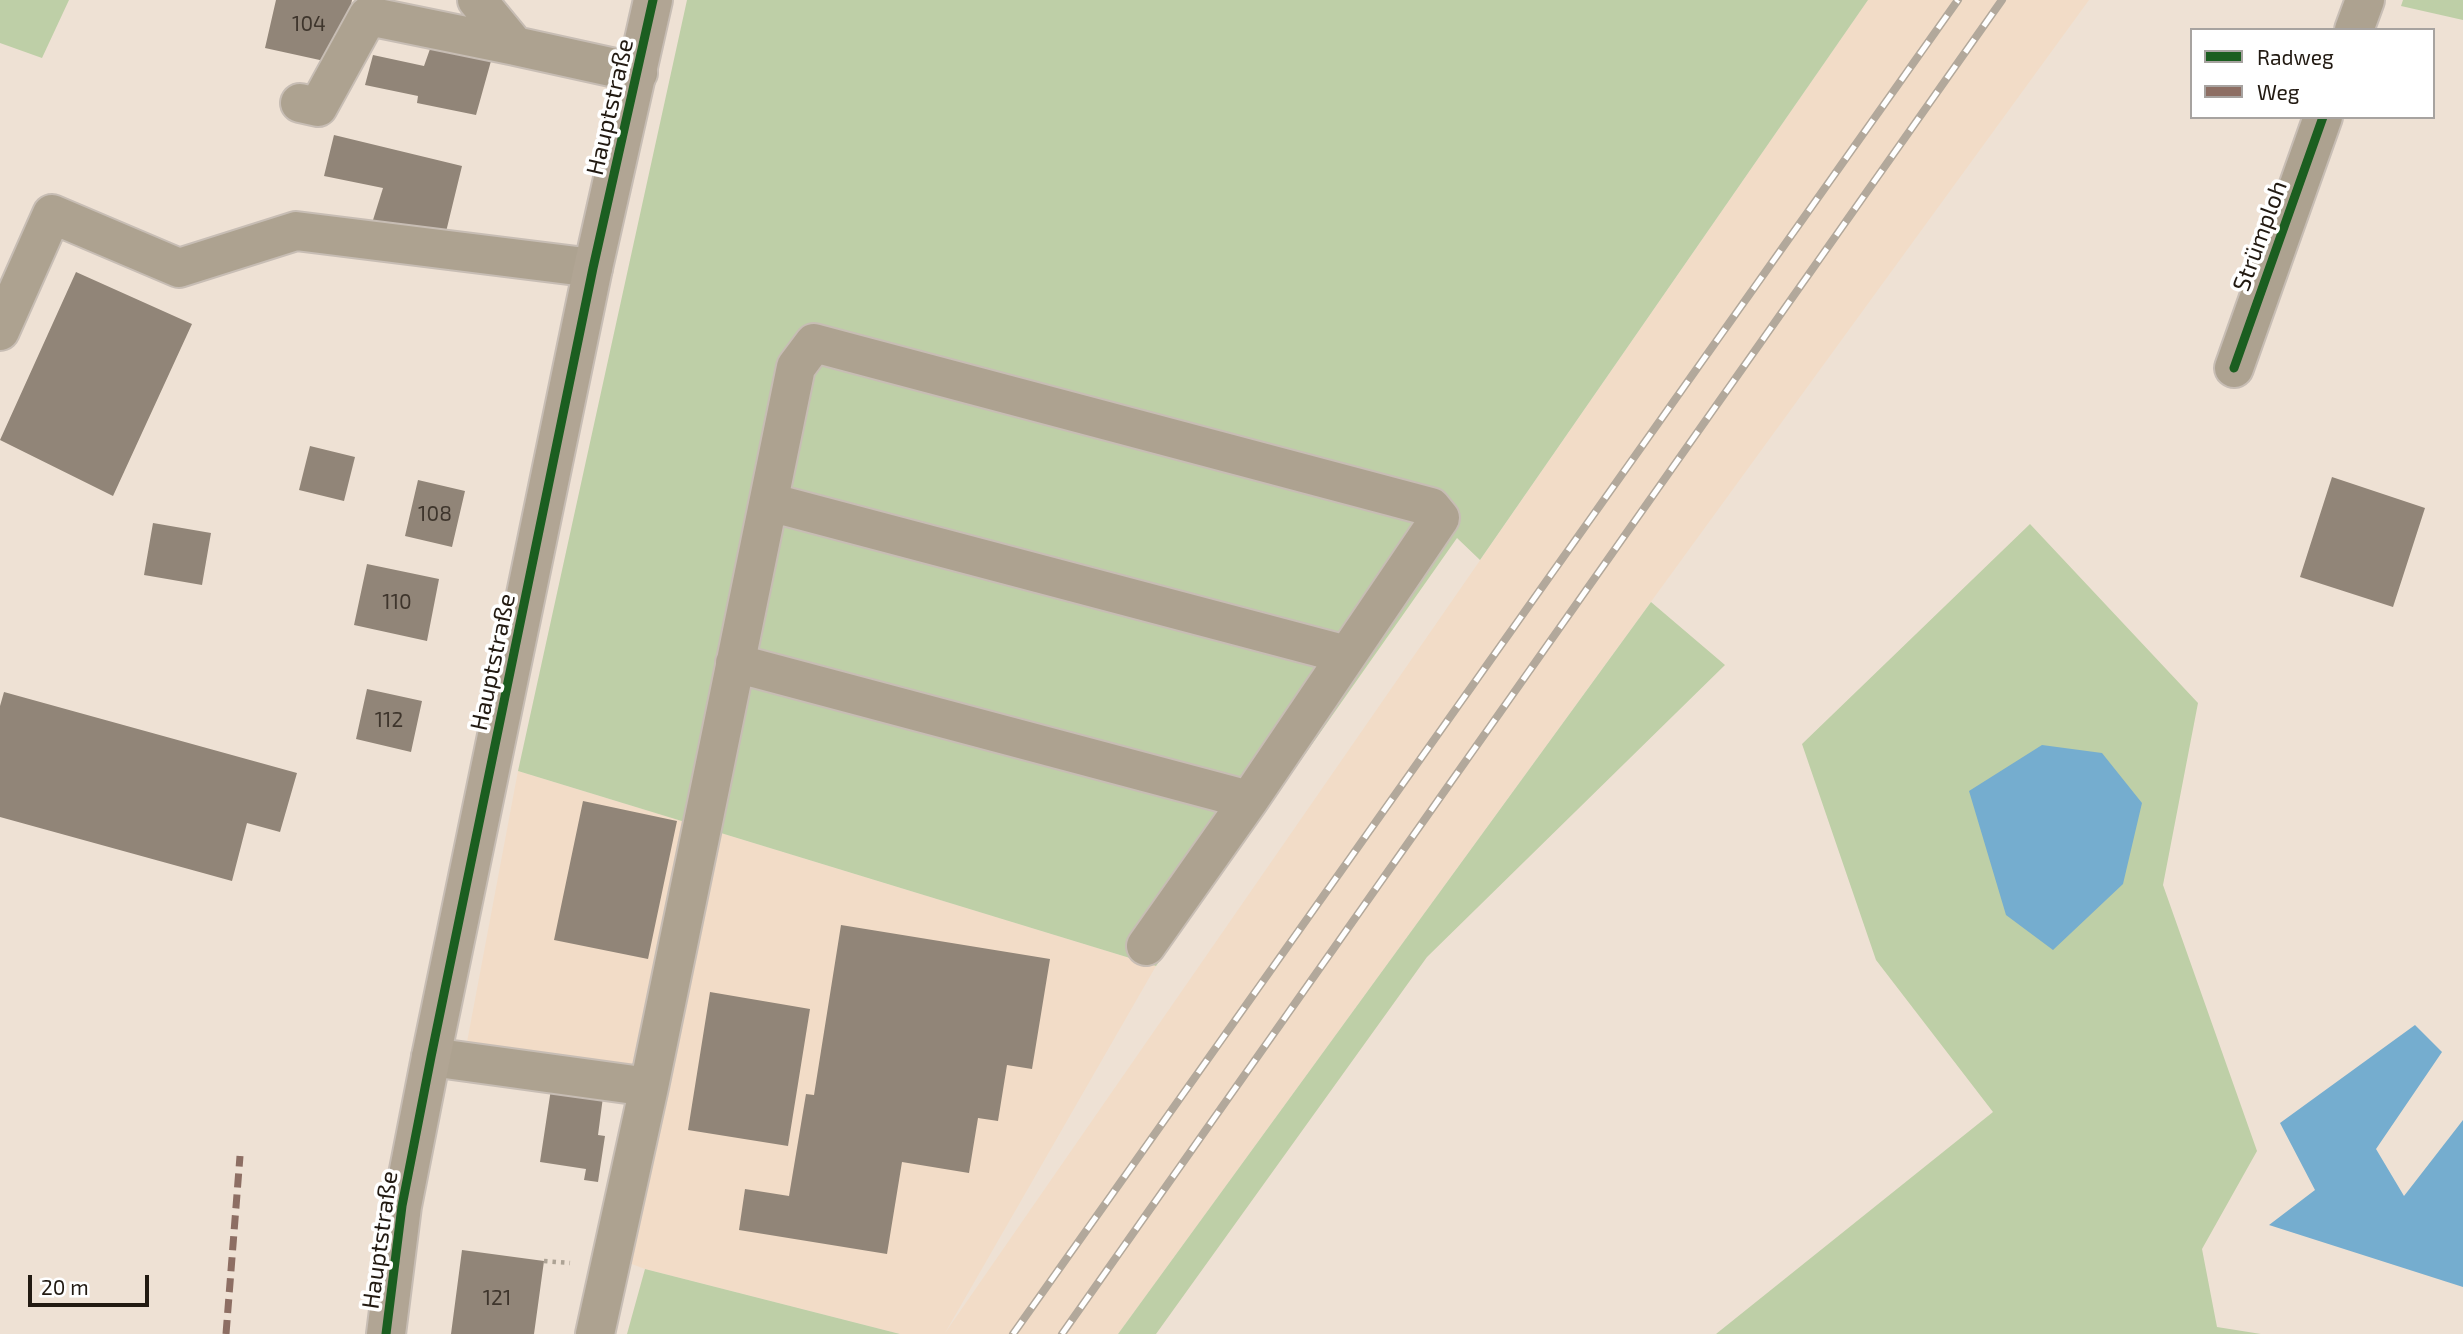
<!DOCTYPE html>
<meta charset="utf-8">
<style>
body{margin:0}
#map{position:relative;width:2463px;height:1334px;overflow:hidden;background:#eee1d4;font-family:"Exo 2",sans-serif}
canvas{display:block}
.legend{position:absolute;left:2190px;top:28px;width:245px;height:91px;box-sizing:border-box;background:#fff;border:2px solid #a7a3a0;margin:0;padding:9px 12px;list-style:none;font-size:21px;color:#221a12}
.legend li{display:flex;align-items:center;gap:14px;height:35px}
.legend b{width:35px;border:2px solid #a7a3a0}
.scale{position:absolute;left:28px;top:1275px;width:121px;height:32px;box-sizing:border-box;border:4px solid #221a12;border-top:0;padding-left:9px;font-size:21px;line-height:24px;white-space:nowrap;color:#221a12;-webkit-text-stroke:5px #fff;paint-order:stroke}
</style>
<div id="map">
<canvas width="2463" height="1334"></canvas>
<ul class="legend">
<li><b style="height:9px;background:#1b5e20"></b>Radweg</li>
<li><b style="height:9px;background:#8d6e63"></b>Weg</li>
</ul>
<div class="scale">20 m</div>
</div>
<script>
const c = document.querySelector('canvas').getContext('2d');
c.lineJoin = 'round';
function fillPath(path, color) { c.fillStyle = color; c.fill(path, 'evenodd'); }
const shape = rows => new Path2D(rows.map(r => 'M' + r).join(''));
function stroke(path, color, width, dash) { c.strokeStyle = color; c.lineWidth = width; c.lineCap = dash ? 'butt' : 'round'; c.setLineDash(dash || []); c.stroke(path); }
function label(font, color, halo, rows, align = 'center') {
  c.font = font + ' "Exo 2",sans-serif'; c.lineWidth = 7; c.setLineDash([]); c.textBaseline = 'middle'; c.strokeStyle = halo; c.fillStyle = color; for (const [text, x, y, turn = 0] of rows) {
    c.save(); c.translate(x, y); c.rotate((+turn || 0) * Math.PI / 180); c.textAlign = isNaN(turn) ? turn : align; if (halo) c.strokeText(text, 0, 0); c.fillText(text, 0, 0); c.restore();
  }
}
const built = shape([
 [1868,0,2089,0,1118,1334,900,1334,645,1269,597,1251,632,1097,461,1074,518,771,1156,966,945,1333]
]);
const green = shape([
 [0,0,69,0,42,58,0,43],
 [687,0,1868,0,1480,560,1457,538,1156,966,518,771],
 [2403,0,2463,0,2463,20,2401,6],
 [2030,524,2198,703,2163,885,2257,1151,2202,1249,2217,1327,2261,1334,1716,1334,1993,1112,1876,960,1802,744],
 [1651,602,1725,665,1427,957,1156,1334,1118,1334],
 [645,1269,900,1334,627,1334]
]);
const water = shape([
 [2042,745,2102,753,2142,803,2123,884,2053,950,2006,915,1969,791],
 [2415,1025,2442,1052,2376,1149,2404,1196,2463,1120,2463,1287,2269,1225,2315,1190,2280,1123]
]);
const building = shape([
 [276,0,352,0,338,64,265,48],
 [430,49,491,61,476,115,417,103,418,96,365,85,373,55,424,66],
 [334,135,462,166,445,236,373,220,383,188,324,176],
 [76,272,192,324,113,496,0,440],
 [310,446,355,457,344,501,299,490],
 [2332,477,2425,508,2393,607,2300,577],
 [418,480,465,491,452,547,405,536],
 [153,523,211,533,202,585,144,575],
 [367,564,439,579,427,641,354,625],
 [367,689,422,701,411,752,356,739],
 [4,692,297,773,280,832,247,823,232,881,0,817,0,706],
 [583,801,677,821,648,959,554,940],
 [841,925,1050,959,1032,1069,1007,1065,998,1121,978,1118,969,1173,902,1162,887,1254,739,1230,745,1189,789,1196,806,1094,814,1095],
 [710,992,810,1009,788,1146,688,1130],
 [551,1089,603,1097,598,1135,605,1136,598,1182,584,1180,586,1169,540,1162],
 [462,1250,544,1261,534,1334,451,1334]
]);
const path = shape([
 [544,1261,570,1263]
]);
const minor = shape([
 [477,0,515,46,638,73],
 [2354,30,2365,0],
 [300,103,318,107,368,16,515,46],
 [0,331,52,214,179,268,296,231,593,268],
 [2234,368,2323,117],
 [769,502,1347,655],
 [735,663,1249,800],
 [431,1057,649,1087,796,367,814,343,1431,507,1440,518,1249,800,1146,946],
 [595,1334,649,1087]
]);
const major = shape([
 [386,1334,402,1206,431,1057,593,268,653,0]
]);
const rail = shape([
 [1013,1334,1958,0],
 [1062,1334,2002,0]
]);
const quiet = shape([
 [226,1334,240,1156]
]);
const cycleway = shape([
 [2234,368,2323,117],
 [386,1334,402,1206,431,1057,593,268,653,0]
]);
const numberNames = [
 ["104",309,24],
 ["108",435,514],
 ["110",397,602],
 ["112",389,720],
 ["121",497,1298]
];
const streetNames = [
 ["Hauptstraße",610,107,-77],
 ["Strümploh",2260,236,-70],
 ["Hauptstraße",493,662,-78],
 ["Hauptstraße",380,1240,-82]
];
fillPath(built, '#f2dcc7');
fillPath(green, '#becfa7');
fillPath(water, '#75adcf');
fillPath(building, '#918578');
stroke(minor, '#c7bdb4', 42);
stroke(major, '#c7bdb4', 42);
stroke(path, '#ada395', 4.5, [3.5, 5]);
stroke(minor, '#ada290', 38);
stroke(major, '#b1a594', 38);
stroke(rail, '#b2a89b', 8);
stroke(rail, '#fff', 5, [16]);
stroke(quiet, '#8d6e63', 7, [14, 7]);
stroke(cycleway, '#1b5e20', 9);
label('21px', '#3e352c', null, numberNames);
label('24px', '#221a12', '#fff', streetNames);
</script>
